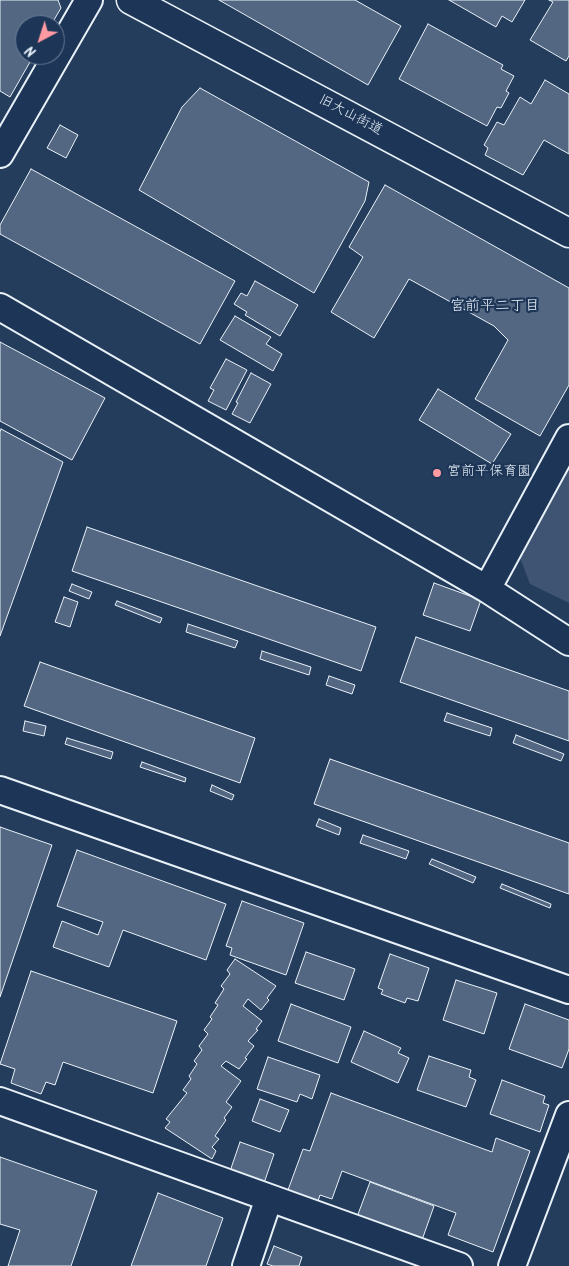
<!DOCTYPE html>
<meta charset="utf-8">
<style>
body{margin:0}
#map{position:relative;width:569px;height:1266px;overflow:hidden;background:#253d5d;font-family:Kalam,sans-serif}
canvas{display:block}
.north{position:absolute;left:15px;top:15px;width:50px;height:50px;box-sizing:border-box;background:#1d3557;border:1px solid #6e8097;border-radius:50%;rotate:220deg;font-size:14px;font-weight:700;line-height:20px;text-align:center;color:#e8f1f8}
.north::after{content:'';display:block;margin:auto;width:18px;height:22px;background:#ff9aa2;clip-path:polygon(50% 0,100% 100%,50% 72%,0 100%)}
</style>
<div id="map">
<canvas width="569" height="1266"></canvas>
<div class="north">N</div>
</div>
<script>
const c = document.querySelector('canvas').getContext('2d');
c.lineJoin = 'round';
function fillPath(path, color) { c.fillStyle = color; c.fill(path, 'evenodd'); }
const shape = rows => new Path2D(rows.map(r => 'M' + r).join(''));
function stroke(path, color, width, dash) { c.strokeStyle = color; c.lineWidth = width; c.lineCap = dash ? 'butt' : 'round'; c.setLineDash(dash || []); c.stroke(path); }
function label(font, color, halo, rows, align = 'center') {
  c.font = font + ' Kalam,"Klee One",sans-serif'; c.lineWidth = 4.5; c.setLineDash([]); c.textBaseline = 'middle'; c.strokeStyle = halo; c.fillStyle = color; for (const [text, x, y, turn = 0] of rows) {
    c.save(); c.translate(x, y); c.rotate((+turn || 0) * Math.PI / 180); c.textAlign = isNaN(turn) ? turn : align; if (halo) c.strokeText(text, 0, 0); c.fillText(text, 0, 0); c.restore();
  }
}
const green = shape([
 [569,464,569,603,530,584,519,555]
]);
const building = shape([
 [0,0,58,0,61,8,51,25,25,25,25,55,34,55,10,97,0,91,0,0],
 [219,0,355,0,401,26,368,85,219,0],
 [449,0,525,0,512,22,502,16,496,27,449,0],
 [549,0,569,0,569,56,566,61,530,40,553,2,549,0],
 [428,24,503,65,501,69,514,76,506,91,509,93,501,108,497,107,487,126,399,79,428,24],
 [545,80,569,94,569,154,544,140,523,175,485,155,488,148,484,145,497,122,504,125,520,97,531,104,545,80],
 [200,88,369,182,365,201,314,293,139,190,182,107,200,88],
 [60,125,78,135,66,158,47,148,60,125],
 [31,169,235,281,200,344,0,234,0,225,31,169],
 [385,185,569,288,569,385,540,436,475,399,508,340,494,326,409,279,374,338,331,312,363,257,349,247,385,185],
 [255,281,298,305,280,336,245,315,247,312,234,304,241,293,247,296,255,281],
 [235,316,271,337,266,344,282,354,273,371,220,340,235,316],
 [0,342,105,398,72,460,0,421,0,342],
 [226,359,247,370,226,410,208,401,214,390,210,388,226,359],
 [251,373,271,384,250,423,232,414,238,403,236,402,251,373],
 [438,389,511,434,492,464,419,420,438,389],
 [1,429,63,462,0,636,0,432,1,429],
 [87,527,376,627,361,671,72,571,87,527],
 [434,583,481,600,470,631,423,615,434,583],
 [72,584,92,592,89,599,69,591,72,584],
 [64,597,78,602,70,627,55,622,64,597],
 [117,601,162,618,160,623,115,605,117,601],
 [188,624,238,641,235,648,186,632,188,624],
 [416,637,569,691,569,741,400,682,416,637],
 [262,651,311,667,309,675,260,659,262,651],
 [40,662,255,738,240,783,24,706,40,662],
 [329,676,355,685,352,694,326,685,329,676],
 [447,713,492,728,490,736,444,721,447,713],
 [25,721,46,726,44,736,23,731,25,721],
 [516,735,564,754,561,761,513,743,516,735],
 [67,738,113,752,111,759,65,744,67,738],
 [330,759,569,843,569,894,314,804,330,759],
 [142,762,186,778,185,782,140,767,142,762],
 [212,785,234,795,232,800,210,791,212,785],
 [319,819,341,828,339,835,316,826,319,819],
 [0,827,52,845,0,997,0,827],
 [363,835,409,851,406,859,360,843,363,835],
 [77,850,226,904,206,960,123,930,109,967,53,947,62,921,98,935,103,922,57,906,77,850],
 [432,859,476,877,473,883,429,864,432,859],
 [502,884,551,904,550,908,500,888,502,884],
 [242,901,304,923,286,975,230,955,232,948,226,946,242,901],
 [306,952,355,969,344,1000,295,983,306,952],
 [390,954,429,968,418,1001,407,998,405,1003,381,994,383,990,378,988,390,954],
 [235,959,276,986,267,998,269,1000,261,1010,248,999,243,1006,262,1021,256,1029,258,1030,248,1041,254,1046,245,1058,247,1059,239,1069,226,1061,221,1066,241,1081,226,1102,232,1107,224,1118,226,1120,215,1136,219,1139,212,1147,216,1151,212,1159,165,1128,170,1122,166,1119,187,1093,183,1090,191,1079,189,1076,197,1064,194,1061,202,1050,199,1046,208,1034,204,1030,212,1019,210,1017,218,1005,215,1003,224,989,221,986,230,974,227,970,235,959],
 [31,971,177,1021,153,1093,63,1062,55,1085,46,1082,41,1094,11,1083,15,1069,0,1064,31,971],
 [456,980,497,993,484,1034,443,1020,456,980],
 [291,1004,351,1027,338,1063,278,1041,291,1004],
 [525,1004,569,1020,569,1049,562,1068,509,1049,525,1004],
 [364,1031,401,1048,398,1053,409,1058,398,1083,351,1062,364,1031],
 [429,1056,471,1070,469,1077,476,1080,466,1107,417,1090,429,1056],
 [268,1057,320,1075,312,1099,300,1094,297,1102,257,1089,268,1057],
 [502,1080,545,1096,543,1103,549,1105,540,1132,490,1114,502,1080],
 [331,1093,492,1152,496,1138,530,1151,493,1252,448,1235,456,1213,342,1171,332,1199,320,1195,318,1201,288,1190,303,1149,310,1151,331,1093],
 [260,1099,289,1110,280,1132,252,1121,260,1099],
 [240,1142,274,1154,262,1189,228,1177,240,1142],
 [0,1157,97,1191,71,1266,8,1266,20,1230,0,1224,0,1157],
 [370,1182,434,1206,422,1240,357,1217,370,1182],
 [158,1193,223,1218,206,1266,131,1266,158,1193],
 [274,1246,302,1257,299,1266,273,1266,267,1264,274,1246]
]);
const minor = shape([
 [0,154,89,0],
 [0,307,487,589,569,642],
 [487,589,569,438],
 [0,790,569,990],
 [0,1101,459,1266],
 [246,1266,269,1198],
 [512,1266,569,1115]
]);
const tertiary = shape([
 [131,0,569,233]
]);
const markers = [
 [437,473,5,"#ff9aa2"]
];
const streetNames = [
 ["旧大山街道",350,116,28]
];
const poiNames = [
 ["宮前平保育園",447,473]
];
const neighbourhoodNames = [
 ["宮前平二丁目",495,307]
];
fillPath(green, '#3e5472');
fillPath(building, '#536782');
stroke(building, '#e8f1f8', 1);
stroke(minor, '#e8f1f8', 30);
stroke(tertiary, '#e8f1f8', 31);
stroke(minor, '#1d3557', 26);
stroke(tertiary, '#1d3557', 28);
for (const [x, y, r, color] of markers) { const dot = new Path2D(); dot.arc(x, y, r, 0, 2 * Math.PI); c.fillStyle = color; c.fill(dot); stroke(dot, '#1d3557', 2); }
label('14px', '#e8f1f8', '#1d3557', streetNames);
label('14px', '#e8f1f8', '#1d3557', poiNames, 'left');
label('15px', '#e8f1f8', '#1d3557', neighbourhoodNames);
</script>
